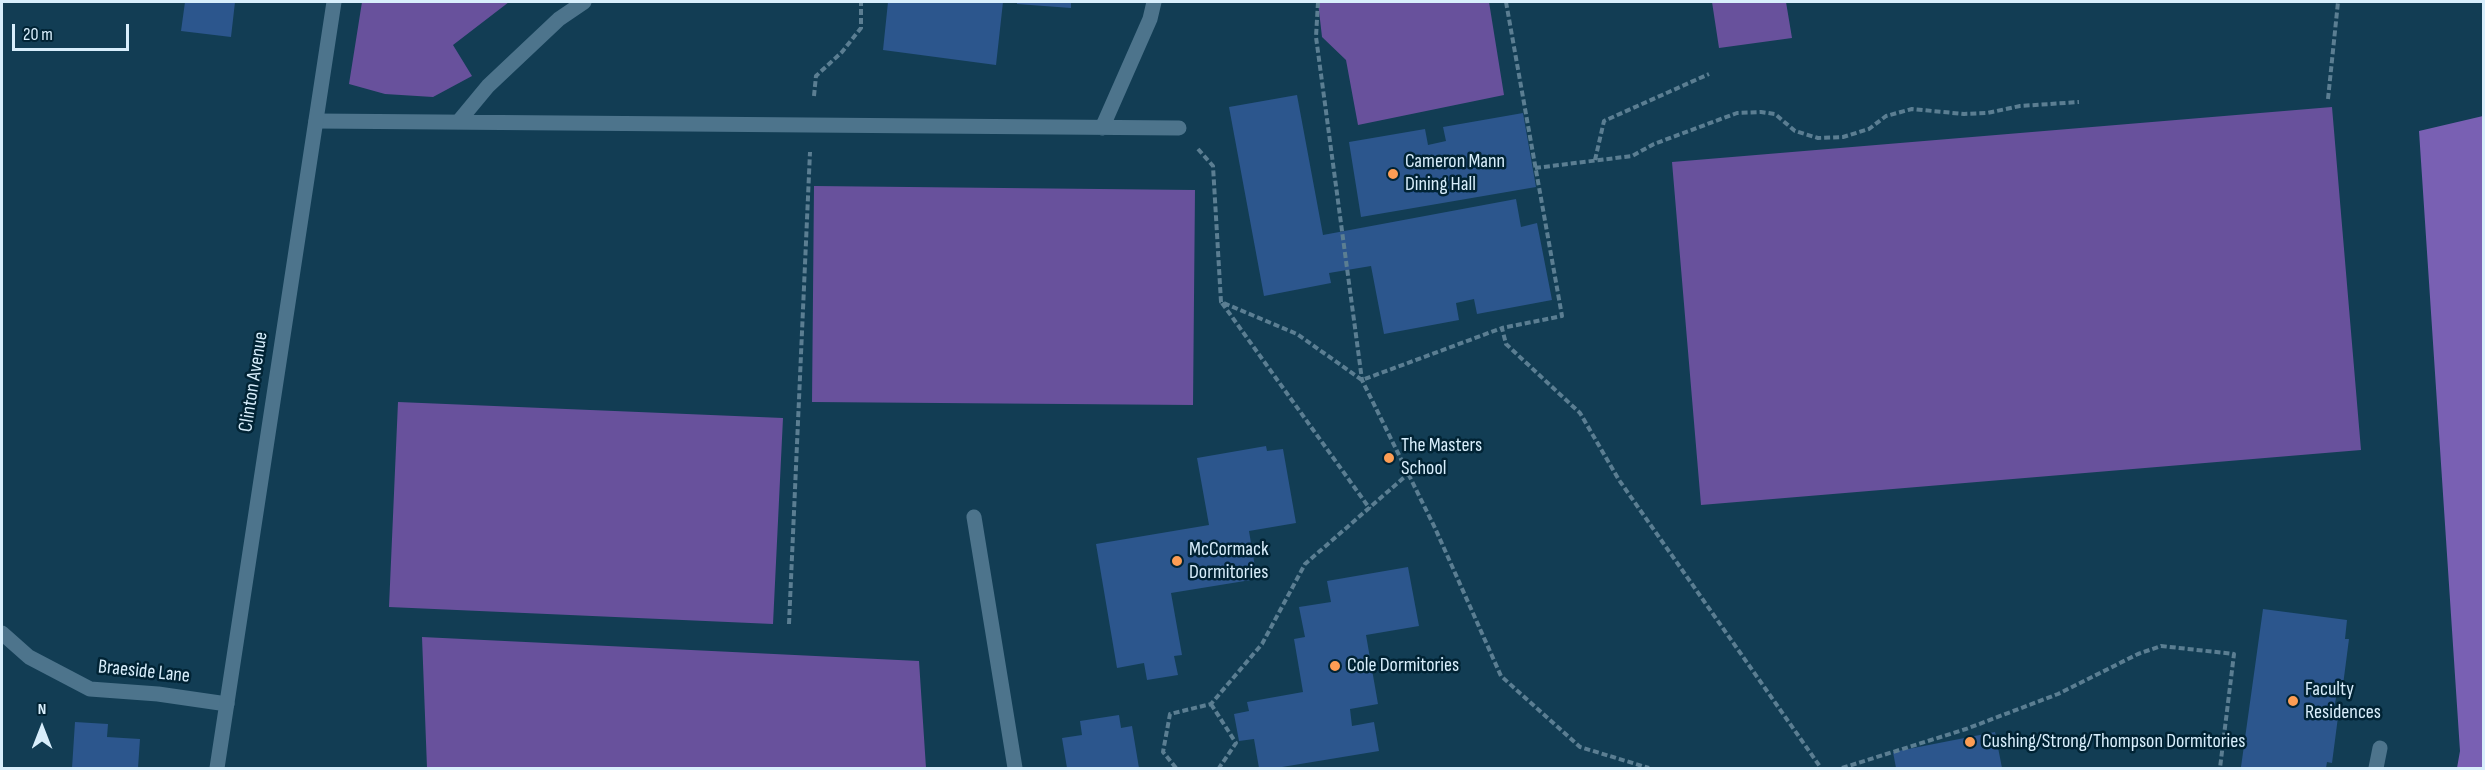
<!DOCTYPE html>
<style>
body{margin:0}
#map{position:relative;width:2485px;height:770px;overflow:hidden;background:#123d54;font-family:"Sofia Sans Condensed",sans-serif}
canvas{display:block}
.frame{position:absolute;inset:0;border:3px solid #d8eefc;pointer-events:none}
.north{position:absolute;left:12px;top:698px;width:60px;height:60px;-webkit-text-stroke:4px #012334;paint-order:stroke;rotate:0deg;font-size:16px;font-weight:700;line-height:24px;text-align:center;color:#d8eefc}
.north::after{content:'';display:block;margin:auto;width:21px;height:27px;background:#d8eefc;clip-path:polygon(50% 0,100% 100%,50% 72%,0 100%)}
.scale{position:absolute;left:12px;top:24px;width:117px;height:27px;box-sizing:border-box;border:3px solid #d8eefc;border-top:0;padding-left:8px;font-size:18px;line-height:21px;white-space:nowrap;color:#d8eefc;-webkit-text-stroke:4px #012334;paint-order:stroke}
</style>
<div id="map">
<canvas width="2485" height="770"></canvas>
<div class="frame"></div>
<div class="north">N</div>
<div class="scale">20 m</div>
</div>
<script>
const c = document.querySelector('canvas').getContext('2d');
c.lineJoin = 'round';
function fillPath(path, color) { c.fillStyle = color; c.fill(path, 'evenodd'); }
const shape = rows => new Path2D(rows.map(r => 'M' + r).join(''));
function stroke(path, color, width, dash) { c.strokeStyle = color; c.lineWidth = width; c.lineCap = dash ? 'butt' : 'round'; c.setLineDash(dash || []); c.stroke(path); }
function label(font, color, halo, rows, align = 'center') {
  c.font = font + ' "Sofia Sans Condensed",sans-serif'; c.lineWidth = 5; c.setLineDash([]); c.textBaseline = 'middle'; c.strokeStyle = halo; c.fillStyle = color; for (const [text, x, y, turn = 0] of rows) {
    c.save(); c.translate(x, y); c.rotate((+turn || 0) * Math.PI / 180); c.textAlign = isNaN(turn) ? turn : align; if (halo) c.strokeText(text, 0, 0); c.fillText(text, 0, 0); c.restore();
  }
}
const green = shape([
 [362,2,509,2,453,45,472,76,433,97,385,94,349,84],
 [1318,2,1489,2,1504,95,1358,125,1346,60,1322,37],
 [1712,2,1786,2,1792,38,1719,48],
 [2332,107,2361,450,1701,505,1672,162],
 [814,186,1195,190,1193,405,812,402],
 [398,402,783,418,773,624,389,607],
 [422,637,919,661,926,768,427,768]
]);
const forest = shape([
 [2483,116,2484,768,2457,768,2460,751,2419,131]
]);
const building = shape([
 [185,2,235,2,231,37,181,31],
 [888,2,1003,2,996,65,883,50],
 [1017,2,1071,2,1071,8,1017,4],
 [1297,95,1323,235,1516,199,1521,227,1537,223,1552,300,1477,314,1474,299,1456,303,1459,320,1384,334,1371,266,1329,273,1331,283,1264,296,1229,107],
 [1523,113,1536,187,1361,217,1349,142,1425,129,1428,145,1446,141,1443,127],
 [1266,446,1267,451,1283,449,1296,523,1249,531,1257,579,1171,593,1182,655,1174,656,1178,675,1147,680,1144,663,1117,668,1096,544,1209,525,1197,458],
 [1408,567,1419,626,1366,635,1378,704,1350,709,1352,726,1374,722,1379,751,1276,768,1259,768,1254,739,1239,741,1234,714,1249,711,1247,702,1303,692,1294,639,1305,637,1299,607,1331,602,1327,581],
 [2263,609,2347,620,2345,639,2349,639,2343,685,2338,684,2333,717,2338,717,2332,763,2327,762,2326,768,2241,767],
 [1119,715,1121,728,1132,726,1139,768,1067,768,1062,738,1082,735,1080,721],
 [75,722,108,724,107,737,140,739,138,768,72,768],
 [1995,732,2002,768,1896,768,1893,752]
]);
const path = shape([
 [1318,2,1316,37,1362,380,1435,528,1501,676,1580,747,1649,768],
 [1506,2,1562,316,1502,328,1506,344,1580,413,1619,480,1821,768],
 [814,96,816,76,842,52,861,28,861,2],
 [2328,99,2338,2],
 [1198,149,1213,166,1221,302,1297,334,1362,380,1502,328],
 [1595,160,1604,121,1709,74],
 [1535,168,1632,156,1654,144,1737,113,1761,112,1775,114,1795,131,1818,138,1843,137,1869,129,1886,116,1912,109,1964,114,1987,113,2020,106,2079,102],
 [1222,303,1370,509],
 [789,624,810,152],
 [1211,704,1236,743,1219,768],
 [1176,768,1163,752,1170,714,1211,704,1262,644,1305,564,1408,474],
 [1842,768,1966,729,2058,694,2138,654,2161,646,2234,654,2220,768]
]);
const service = shape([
 [316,121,1179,128],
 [459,121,488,86,559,19,584,2],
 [1102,128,1150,19,1154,2],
 [974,517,1015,768],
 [2,633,29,657,90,689,158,694,227,704]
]);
const minor = shape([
 [217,768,334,2],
 [2376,768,2380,748]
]);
const markers = [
 [1393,174,6,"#fd9d54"],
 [1389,458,6,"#fd9d54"],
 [1177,561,6,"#fd9d54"],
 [1335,666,6,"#fd9d54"],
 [2293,701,6,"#fd9d54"],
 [1970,742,6,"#fd9d54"]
];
const poiNames = [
 ["Cameron Mann",1405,162],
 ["Dining Hall",1405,185],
 ["The Masters",1401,446],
 ["School",1401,469],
 ["McCormack",1189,550],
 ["Dormitories",1189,573],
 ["Cole Dormitories",1347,666],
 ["Faculty",2305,690],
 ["Residences",2305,713],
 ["Cushing/Strong/Thompson Dormitories",1982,742]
];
const streetNames = [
 ["Clinton Avenue",254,382,-81],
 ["Braeside Lane",144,672,6]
];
fillPath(green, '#68519c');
fillPath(forest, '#7960b3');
fillPath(building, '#2c568d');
stroke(path, '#5b7e92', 4, [6, 3]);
stroke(service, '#4d748c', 15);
stroke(minor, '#4d748c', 15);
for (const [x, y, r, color] of markers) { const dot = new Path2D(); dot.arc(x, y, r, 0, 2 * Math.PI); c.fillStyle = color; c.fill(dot); stroke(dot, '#012334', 2); }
label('20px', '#d8eefc', '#012334', poiNames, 'left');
label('20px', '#d8eefc', '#012334', streetNames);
</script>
